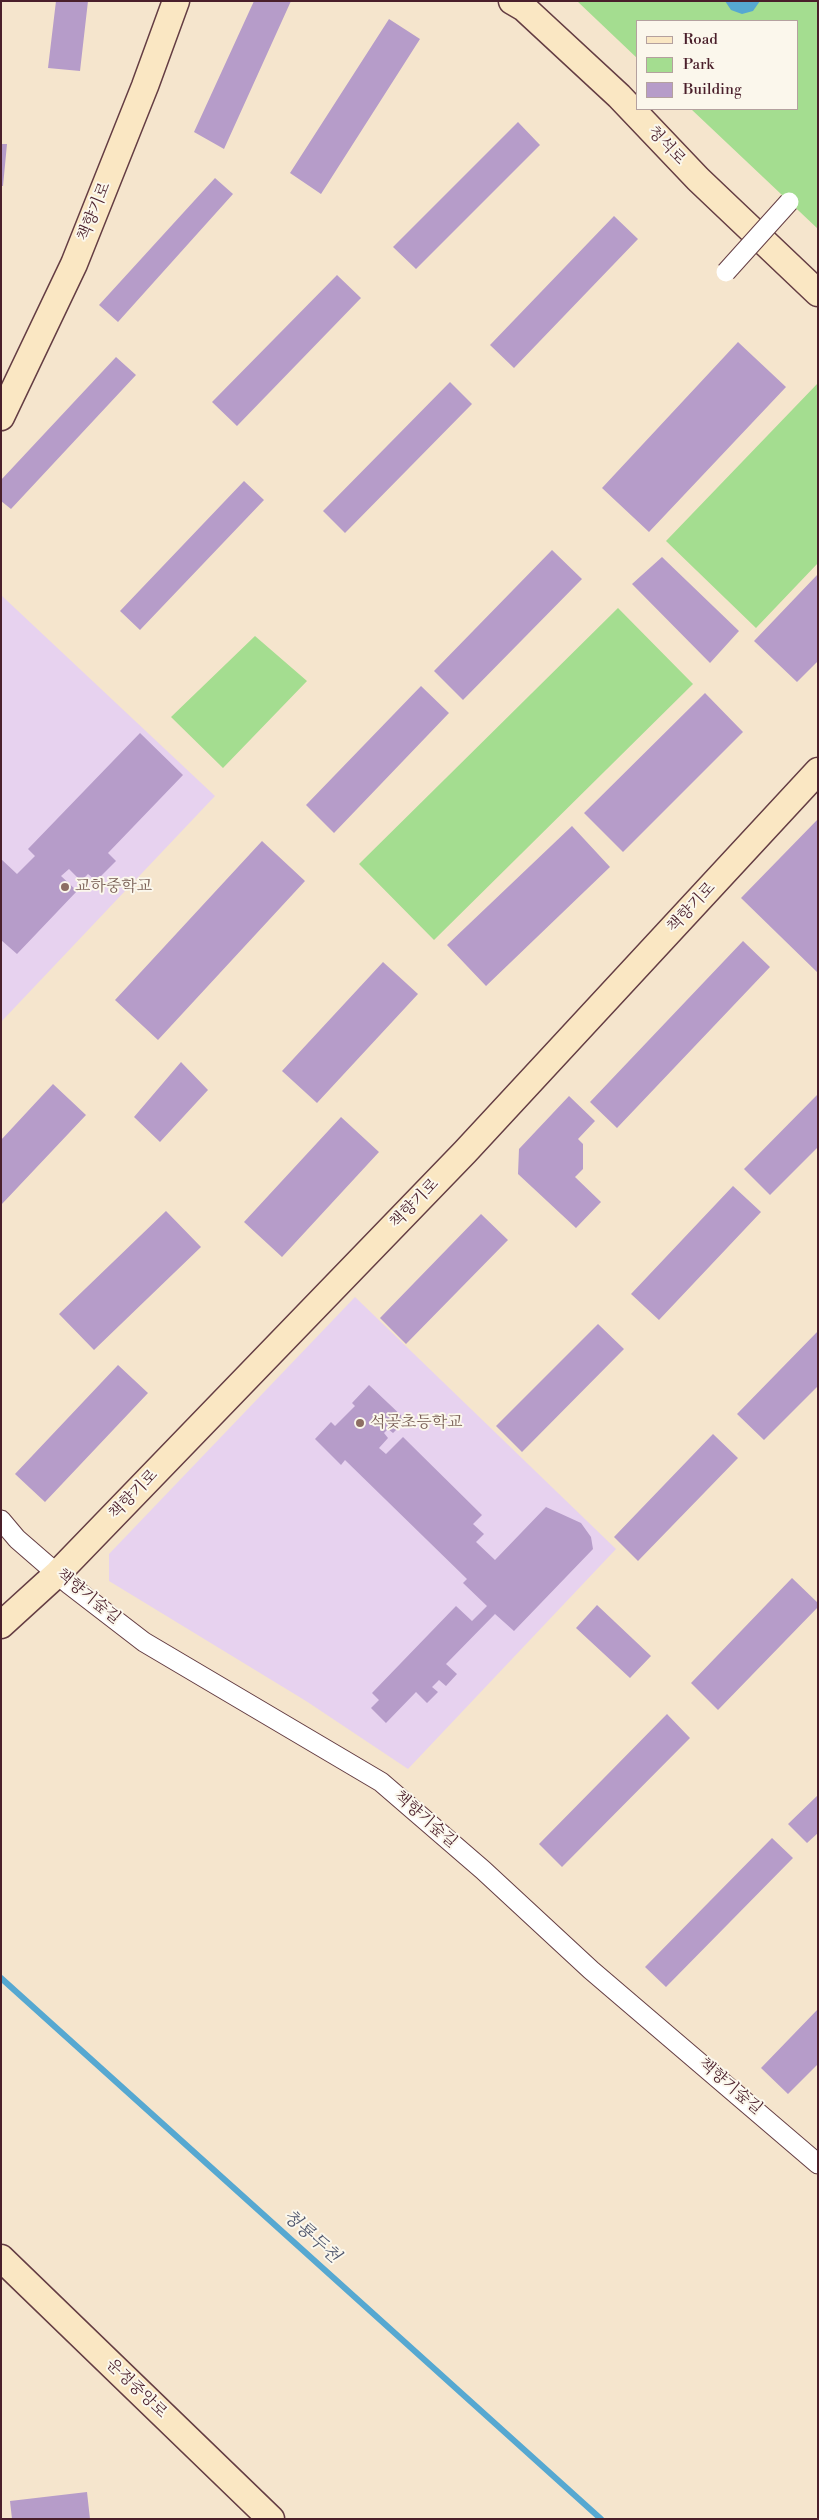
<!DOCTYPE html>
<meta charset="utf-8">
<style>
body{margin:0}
#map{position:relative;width:819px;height:2520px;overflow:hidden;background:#f5e5cd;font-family:"Libre Bodoni",serif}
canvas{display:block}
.frame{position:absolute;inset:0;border:2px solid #4a1f2b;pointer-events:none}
.legend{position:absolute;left:636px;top:20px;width:162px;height:90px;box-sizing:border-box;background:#fbf7ec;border:1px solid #b4a19f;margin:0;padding:6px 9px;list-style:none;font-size:15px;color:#4a1f2b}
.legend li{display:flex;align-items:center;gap:10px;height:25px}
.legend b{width:25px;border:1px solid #b4a19f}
</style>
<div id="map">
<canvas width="819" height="2520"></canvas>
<div class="frame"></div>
<ul class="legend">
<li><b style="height:6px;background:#fae7c3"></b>Road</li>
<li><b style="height:14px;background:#a4dd90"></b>Park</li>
<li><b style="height:14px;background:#b69cc9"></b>Building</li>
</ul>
</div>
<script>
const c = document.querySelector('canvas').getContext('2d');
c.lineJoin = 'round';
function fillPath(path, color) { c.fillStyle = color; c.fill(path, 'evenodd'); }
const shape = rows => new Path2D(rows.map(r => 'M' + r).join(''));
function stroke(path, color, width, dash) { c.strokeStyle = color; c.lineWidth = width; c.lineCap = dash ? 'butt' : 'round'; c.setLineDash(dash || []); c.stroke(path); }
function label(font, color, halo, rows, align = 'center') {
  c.font = font + ' "Libre Bodoni","Noto Serif KR",serif'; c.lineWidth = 4; c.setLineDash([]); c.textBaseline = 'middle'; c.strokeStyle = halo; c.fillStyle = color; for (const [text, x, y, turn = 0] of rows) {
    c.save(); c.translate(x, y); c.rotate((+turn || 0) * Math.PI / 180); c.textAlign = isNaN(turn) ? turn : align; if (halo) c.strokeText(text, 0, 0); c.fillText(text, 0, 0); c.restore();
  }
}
const built = shape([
 [1,595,215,796,1,1022],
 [355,1297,616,1549,408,1769,306,1701,109,1581,109,1554]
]);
const green = shape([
 [577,1,818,1,818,229,691,109,798,109,798,21,638,21,638,59],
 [818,383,818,563,756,628,666,541],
 [618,608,693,684,434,940,359,864],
 [255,636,307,681,223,768,171,717]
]);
const water = shape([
 [725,1,760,1,753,11,742,14,731,10]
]);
const stream = shape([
 [1,1978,601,2519]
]);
const building = shape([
 [56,1,88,1,80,71,48,68],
 [254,1,291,1,224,149,194,132],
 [389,19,420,39,321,194,290,173],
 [518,122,540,145,416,269,393,247],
 [1,144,7,144,3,186,1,186],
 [215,178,233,194,118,322,99,305],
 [614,216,638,239,514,368,490,345],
 [337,275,361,298,237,426,212,402],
 [738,342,786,387,649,532,602,488],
 [116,357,136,375,11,509,1,501,1,480],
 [450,382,472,404,345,533,323,511],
 [244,481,264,500,140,630,120,611],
 [552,550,582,579,463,700,434,671],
 [662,557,739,631,710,663,632,584],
 [818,574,818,661,797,682,754,641],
 [421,686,449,713,334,833,306,805],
 [705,693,743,732,623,852,584,813],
 [140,733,183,775,108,853,116,861,96,881,88,874,81,881,69,869,61,876,77,891,17,954,1,940,1,859,17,874,35,856,28,849],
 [818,819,818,973,741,898],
 [572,826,610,867,486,986,447,945],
 [262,841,305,881,158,1040,115,1000],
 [743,941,770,967,617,1128,590,1102],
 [383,962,418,994,317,1103,282,1071],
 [181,1062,208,1090,160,1142,134,1117],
 [53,1084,86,1115,1,1205,1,1140],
 [818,1094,818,1147,770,1195,744,1169],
 [569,1096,595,1121,578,1139,583,1144,583,1169,575,1177,601,1202,576,1228,518,1174,519,1149],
 [341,1117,379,1152,282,1257,244,1222],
 [733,1186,761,1212,659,1320,631,1294],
 [166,1211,201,1247,94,1350,59,1314],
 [481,1214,508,1240,406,1344,380,1318],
 [598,1324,624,1349,522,1452,496,1426],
 [818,1331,818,1386,764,1440,737,1414],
 [118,1365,148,1393,45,1502,15,1474],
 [369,1385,406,1420,393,1433,388,1429,384,1433,388,1438,379,1448,386,1454,403,1437,482,1515,473,1524,484,1534,476,1542,495,1560,546,1507,581,1523,591,1537,593,1549,514,1631,495,1614,446,1664,457,1674,446,1686,439,1680,432,1687,438,1692,427,1703,416,1692,386,1723,371,1708,379,1700,372,1693,456,1606,472,1621,487,1606,463,1583,467,1579,345,1460,341,1465,315,1439,331,1422,335,1426,355,1406,352,1403],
 [713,1434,738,1458,638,1561,614,1537],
 [792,1578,818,1603,818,1607,718,1710,691,1683],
 [597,1605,651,1656,630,1678,576,1628],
 [667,1714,690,1738,562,1867,539,1844],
 [818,1795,818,1833,807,1843,788,1824],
 [772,1838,793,1858,666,1987,645,1967],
 [818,2009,818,2064,788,2094,761,2068],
 [87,2492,90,2519,12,2519,10,2501]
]);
const street = shape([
 [1,1520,17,1539,70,1585,144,1642,381,1782,483,1870,591,1970,818,2164]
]);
const secondary = shape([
 [512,1,524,8,619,96,698,179,818,293],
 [1,417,74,264,145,86,176,1],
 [1,1625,58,1573,465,1152,818,771],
 [1,2258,271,2519]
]);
const streetBridge = shape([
 [726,272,789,202]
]);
const markers = [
 [65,887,5,"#8d6e63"],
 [360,1423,5,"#8d6e63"]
];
const streetNames = [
 ["청석로",666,146,46],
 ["책향기로",95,212,-68],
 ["책향기로",692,908,-47],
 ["책향기로",415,1204,-46],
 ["책향기로",134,1495,-46],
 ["책향기숲길",88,1597,39],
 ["책향기숲길",425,1820,41],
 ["책향기숲길",730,2087,40],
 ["운정중앙로",136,2389,44]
];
const educationNames = [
 ["교하중학교",75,887],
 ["석곶초등학교",370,1423]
];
const waterNames = [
 ["청룡두천",311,2237,42]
];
fillPath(built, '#e7d2ef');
fillPath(green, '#a4dd90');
fillPath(water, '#56a8d1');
stroke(stream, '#56a8d1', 6);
fillPath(building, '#b69cc9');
stroke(street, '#643d43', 21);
stroke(secondary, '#643d43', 29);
stroke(street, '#fff', 19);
stroke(secondary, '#fae7c3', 26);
stroke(streetBridge, '#643d43', 21, []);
stroke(streetBridge, '#fff', 19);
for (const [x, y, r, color] of markers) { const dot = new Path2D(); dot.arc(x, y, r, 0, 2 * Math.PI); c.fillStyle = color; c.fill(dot); stroke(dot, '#fbf7ec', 2); }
label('16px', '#4a1f2b', '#fbf7ec', streetNames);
label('16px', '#785e54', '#fbf7ec', educationNames, 'left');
label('italic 18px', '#4f566d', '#fbf7ec', waterNames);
</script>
